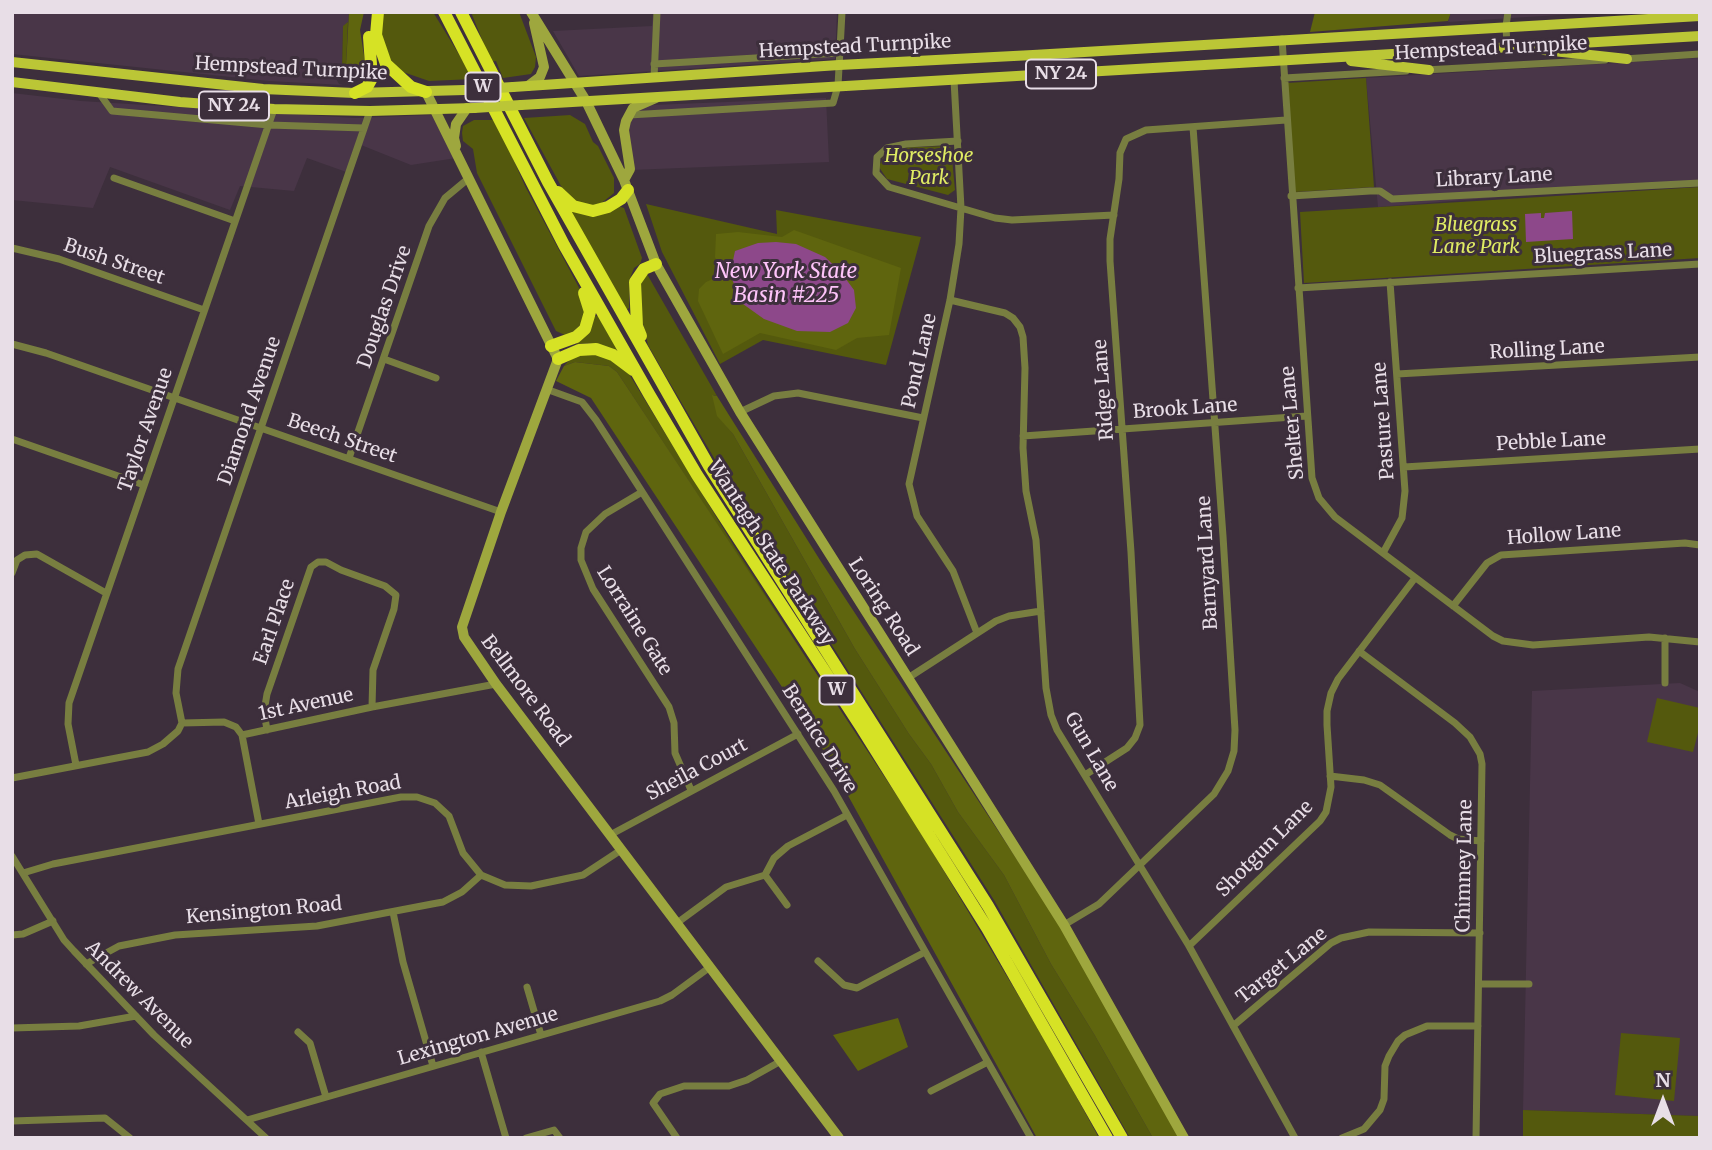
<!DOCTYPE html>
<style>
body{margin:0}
#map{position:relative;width:1712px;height:1150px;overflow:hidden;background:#3d2f3c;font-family:Merriweather,serif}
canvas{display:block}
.frame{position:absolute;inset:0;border:14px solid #e8dee7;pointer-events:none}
.north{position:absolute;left:1628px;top:1066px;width:70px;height:70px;-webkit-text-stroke:5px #3d2f3c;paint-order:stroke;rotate:0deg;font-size:19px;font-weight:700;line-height:28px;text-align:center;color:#e8dee7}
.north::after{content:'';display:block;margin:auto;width:24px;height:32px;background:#e8dee7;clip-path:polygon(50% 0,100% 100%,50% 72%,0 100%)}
</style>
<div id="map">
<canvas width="1712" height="1150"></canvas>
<div class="frame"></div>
<div class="north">N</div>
</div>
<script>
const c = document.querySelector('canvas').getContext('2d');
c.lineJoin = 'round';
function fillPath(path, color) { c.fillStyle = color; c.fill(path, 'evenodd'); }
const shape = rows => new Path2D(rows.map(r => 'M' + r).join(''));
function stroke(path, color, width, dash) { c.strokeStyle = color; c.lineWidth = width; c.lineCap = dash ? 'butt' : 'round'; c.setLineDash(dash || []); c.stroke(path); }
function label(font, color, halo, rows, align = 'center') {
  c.font = font + ' Merriweather,serif'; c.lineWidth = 6; c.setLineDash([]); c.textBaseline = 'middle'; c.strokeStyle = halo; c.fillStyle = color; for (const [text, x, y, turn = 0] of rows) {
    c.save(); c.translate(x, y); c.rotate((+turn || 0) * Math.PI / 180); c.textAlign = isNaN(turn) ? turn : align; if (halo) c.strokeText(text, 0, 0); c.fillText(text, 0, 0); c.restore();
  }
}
const built = shape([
 [12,12,349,12,348,22,343,27,342,71,335,71,334,75,339,84,343,85,269,81,12,54],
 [653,12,837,12,835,59,579,76,553,31,652,26],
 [1451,12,1606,12,1448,22],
 [1700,58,1700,181,1378,207,1366,78],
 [12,93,81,101,355,118,432,115,456,158,411,165,361,145,352,174,307,158,294,191,240,186,230,210,110,167,93,208,12,200],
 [826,98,829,162,631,170,628,106],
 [1680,683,1700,692,1700,1116,1523,1110,1532,691]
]);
const green = shape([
 [382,12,433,12,474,79,429,81,403,72,387,57,380,41],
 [471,12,519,12,536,57,535,67,531,74,503,78,496,61,491,62],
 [348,22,346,66,365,62,366,79,360,80,345,73,335,72,342,70,343,26],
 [1366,78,1374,187,1295,192,1287,83],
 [570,115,585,124,593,142,598,146,614,178,614,193,599,205,588,206,572,201,561,186,524,118],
 [474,120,496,120,525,186,585,299,584,321,574,331,565,335,556,331,477,173,473,149,463,141,462,133,463,126],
 [949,146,951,148,955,190,948,195,887,179,879,167,885,152,892,148],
 [1700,187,1700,258,1304,283,1300,212],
 [564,203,577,210,618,206,624,208,642,258,640,264,634,268,629,281,629,308,626,310],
 [646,204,777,234,776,210,921,237,886,365,763,340,720,364,662,252],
 [647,274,717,396,713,395,718,416,733,434,855,649,909,734,931,764,958,812,1004,875,1051,964,1094,1034,1153,1138,1130,1138,994,900,730,485,664,373,648,345,641,315,639,281],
 [595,316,599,316,621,352,591,343,577,344,576,341],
 [588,353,607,356,626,369,734,546,857,737,617,372,609,366,575,362,564,366,571,358],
 [1657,698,1700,708,1700,725,1693,752,1647,742],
 [1621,1033,1680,1038,1674,1101,1615,1095],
 [1523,1110,1700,1116,1700,1138,1523,1138]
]);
const forest = shape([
 [349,12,364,12,360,30,365,62,361,71,346,66],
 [1315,12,1451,12,1448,21,1310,32],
 [794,230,901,268,889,335,857,338,836,350,760,333,723,354,698,301,699,289,706,282,722,275,715,257,716,234,738,232,782,237],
 [575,362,609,366,617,372,917,826,1048,1045,1099,1138,1037,1138,819,743,591,398,556,381,564,366],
 [712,395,717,396,820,560,1062,928,1180,1138,1153,1138,1094,1034,1051,964,1004,875,958,812,931,764,909,734,855,649,733,434,717,416],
 [898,1018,908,1047,858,1071,833,1035]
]);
const water = shape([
 [1572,211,1573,239,1526,242,1525,214,1541,213,1541,218,1544,218,1545,213],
 [776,242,796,244,825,257,840,271,854,290,856,308,848,323,830,332,797,331,764,319,743,304,730,275,735,251,758,243]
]);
const street = shape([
 [1282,39,1312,478,1319,498,1335,517,1493,636,1503,641,1533,645,1649,637,1700,642],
 [1507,47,1506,26,1508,12],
 [1624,59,1700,54],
 [654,64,840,53],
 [1425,70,1605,60],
 [654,78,657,12],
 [1284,78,1406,71],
 [954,80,961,208,959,244,950,300,909,484,917,516,953,571,977,633],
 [99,93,112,111,269,125,364,128],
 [629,115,833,103,838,86,842,12],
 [958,141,906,144,887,148,877,157,876,173,889,187,995,218,1012,220,1114,215],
 [114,178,235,221],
 [1291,196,1370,191,1380,191,1392,199,1700,183],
 [12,248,59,259,204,310],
 [1298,288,1700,264],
 [950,300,1005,313,1013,318,1020,327,1023,337,1025,368,1023,448,1026,491,1036,540,1046,688,1051,715,1057,730,1189,946,1295,1138],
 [12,344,46,353,501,512],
 [384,359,436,378],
 [1397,374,1700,357],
 [546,389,582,402,596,420,834,791,1031,1138],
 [740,412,774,396,798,393,923,418],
 [1023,436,1307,416],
 [12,439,144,485],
 [349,458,429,226,445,198,469,178],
 [1404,467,1700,449],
 [642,492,605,514,586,532,581,548,581,560,593,589,669,707,674,723,675,753,691,790],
 [1383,553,1402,518,1405,491,1390,282],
 [12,573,17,560,25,555,37,554,106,593],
 [1453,606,1487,563,1501,555,1685,543,1700,545],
 [1359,651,1455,723,1470,737,1480,754,1482,764,1476,1138],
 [908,678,996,621,1009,616,1041,611],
 [1665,683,1665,638],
 [182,723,176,693,178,669,370,111],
 [267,730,264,712,267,694,311,567,318,562,326,562,341,570,385,586,396,595,394,609,373,670,372,707],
 [242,735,259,824],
 [76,765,68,724,69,703,274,109],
 [1085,775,1127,748,1135,738,1140,725,1131,552,1110,261,1110,239,1119,179,1120,153,1126,139,1146,130,1286,120],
 [1330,776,1364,780,1380,785,1450,835,1458,839,1481,841],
 [12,778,148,752,163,744,178,731,182,723,224,722,236,727,242,735,372,707,496,684],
 [610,835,798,734],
 [12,856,64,940,74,951,154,1035,266,1138],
 [23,873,53,864,401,797,417,797,435,803,449,816,463,853,481,875,505,885,531,886,583,875,621,850],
 [765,875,787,905],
 [393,912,403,962,433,1066],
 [677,923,726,887,765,875,774,858,788,846,847,815],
 [1064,925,1099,904,1214,794,1228,771,1234,751,1235,730,1223,536,1193,127],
 [12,935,23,934,53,921],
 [1189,946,1320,821,1326,812,1331,787,1327,725,1327,711,1331,693,1338,679,1415,578],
 [818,961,844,985,857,988,925,952],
 [86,964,119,946,175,935,317,926,432,904,443,902,462,892,481,875],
 [1479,984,1529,984],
 [527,987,541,1035],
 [1233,1026,1331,943,1341,938,1369,932,1480,933],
 [12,1028,79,1026,136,1016],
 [298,1032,310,1043,326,1097],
 [481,1052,506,1138],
 [931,1091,988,1062],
 [247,1120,660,1001,672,995,710,967],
 [12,1121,105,1118,130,1138],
 [526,1138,554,1130,560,1138],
 [677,1138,653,1103,660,1094,684,1086,729,1086,747,1080,781,1061],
 [1342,1138,1364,1129,1380,1110,1384,1099,1385,1066,1389,1056,1398,1041,1405,1035,1427,1026,1478,1026]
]);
const secondary = shape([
 [531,12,586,101,624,180,656,264,740,412,1064,925,1184,1138],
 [528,86,540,77,544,67,534,23],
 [426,92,558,359,501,512,462,627,464,637,496,684,839,1138],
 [456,146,454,138,456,124,467,108],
 [624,180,630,169,624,130,626,121,633,108,656,98]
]);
const primary = shape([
 [1544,50,1627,59],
 [1351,61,1429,70],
 [12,62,263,89,355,93,465,90],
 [12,82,180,102,274,109,370,111,474,108],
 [513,87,839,65,1033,55,1700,16],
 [521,105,1700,36]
]);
const highway = shape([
 [378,12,376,35,386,64,411,87,426,92],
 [444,12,564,245,649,394,697,475,861,727,987,928,1107,1138],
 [461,12,548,182,709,466,988,906,1122,1138],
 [355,93,367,87,372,78,369,37],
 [558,192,573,206,593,211,608,207,621,199,628,190],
 [641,336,637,326,635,282,644,269,656,264],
 [551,346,576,337,585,329,590,312,584,293],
 [558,359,579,350,596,349,613,355,633,370]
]);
const primaryBridge = shape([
 [465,90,513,87],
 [474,108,521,105]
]);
const shields = [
 [1061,74,70],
 [483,87,35],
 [234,106,70],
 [837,690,35]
];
const shieldNames = [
 ["NY 24",1061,74],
 ["W",483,87],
 ["NY 24",234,106],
 ["W",837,690]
];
const streetNames = [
 ["Hempstead Turnpike",855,47,-3],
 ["Hempstead Turnpike",1491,49,-3],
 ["Hempstead Turnpike",291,69,3],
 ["Library Lane",1494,178,-3],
 ["Bluegrass Lane",1603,254,-3],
 ["Bush Street",114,262,19],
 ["Douglas Drive",385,307,-71],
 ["Rolling Lane",1547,350,-3],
 ["Pond Lane",920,361,-77],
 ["Ridge Lane",1104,390,-94],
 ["Brook Lane",1185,409,-4],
 ["Diamond Avenue",250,411,-71],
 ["Pasture Lane",1384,421,-94],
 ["Shelter Lane",1293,423,-95],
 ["Taylor Avenue",146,430,-71],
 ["Beech Street",342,439,19],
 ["Pebble Lane",1551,442,-3],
 ["Hollow Lane",1564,535,-4],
 ["Wantagh State Parkway",771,553,57],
 ["Barnyard Lane",1208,563,-93],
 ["Loring Road",883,607,57],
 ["Lorraine Gate",634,621,58],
 ["Earl Place",275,622,-71],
 ["Bellmore Road",525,691,53],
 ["1st Avenue",306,705,-12],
 ["Bernice Drive",819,739,58],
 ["Gun Lane",1091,752,60],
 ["Sheila Court",697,770,-28],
 ["Arleigh Road",343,793,-10],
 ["Shotgun Lane",1265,849,-45],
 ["Chimney Lane",1465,866,-89],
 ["Kensington Road",264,911,-5],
 ["Target Lane",1282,966,-39],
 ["Andrew Avenue",139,995,45],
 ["Lexington Avenue",478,1037,-16]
];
const parkNames = [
 ["Horseshoe",929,157],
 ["Park",929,179],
 ["Bluegrass",1476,226],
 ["Lane Park",1476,248]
];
const waterNames = [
 ["New York State",786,272],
 ["Basin #225",786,296]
];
fillPath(built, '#493648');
fillPath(green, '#54590d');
fillPath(forest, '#5f650e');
fillPath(water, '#8d488a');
stroke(street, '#787e40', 7);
stroke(secondary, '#9ea73e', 10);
stroke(primary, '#bbc636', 10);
stroke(highway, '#d6e225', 12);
stroke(primaryBridge, '#bbc636', 10);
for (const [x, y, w] of shields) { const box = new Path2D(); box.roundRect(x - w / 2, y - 14.5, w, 29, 5); c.fillStyle = '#3d2f3c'; c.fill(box); stroke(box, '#e8dee7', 2); }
label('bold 18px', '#e8dee7', null, shieldNames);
label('19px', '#e8dee7', '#3d2f3c', streetNames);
label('italic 19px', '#dfeb63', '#3d2f3c', parkNames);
label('italic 21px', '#fec4fa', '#3d2f3c', waterNames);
</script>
